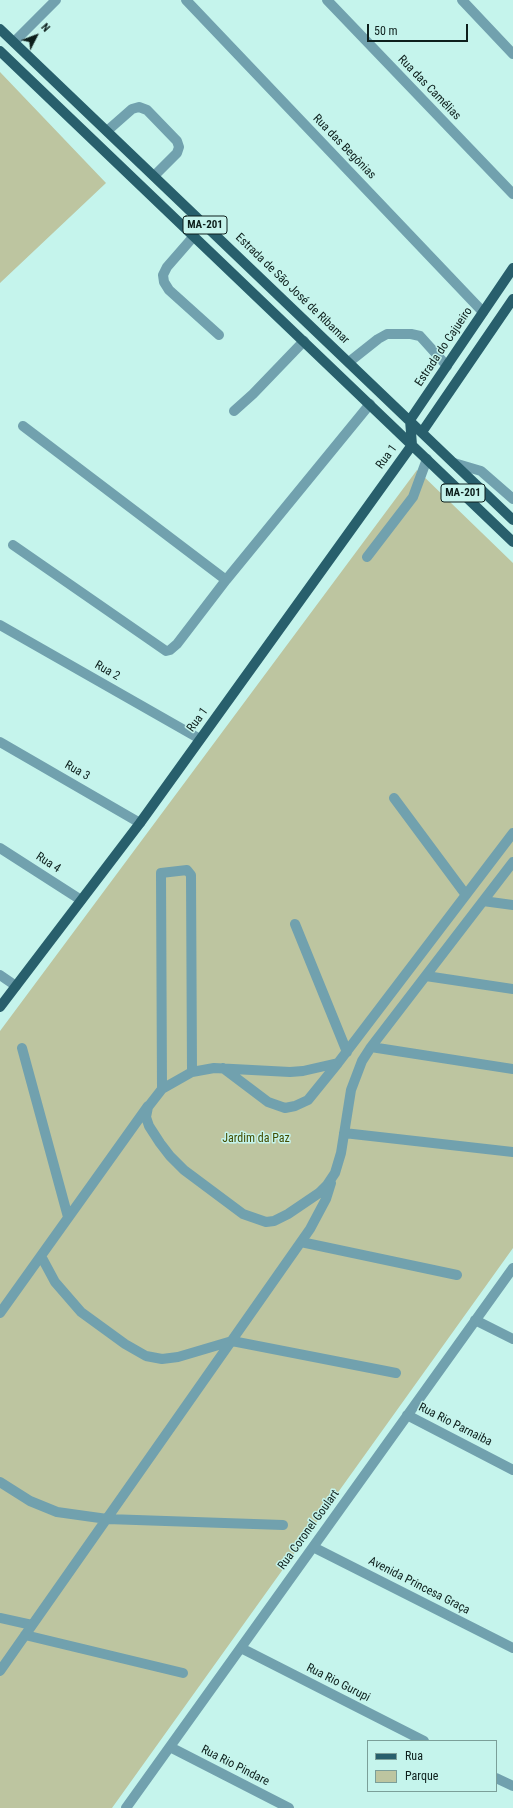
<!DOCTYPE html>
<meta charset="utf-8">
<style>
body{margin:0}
#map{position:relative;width:513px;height:1808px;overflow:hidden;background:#c5f4ec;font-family:"Roboto Condensed",sans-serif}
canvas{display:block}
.legend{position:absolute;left:367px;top:1740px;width:130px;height:52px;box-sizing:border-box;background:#c5f4ec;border:1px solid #7b9f99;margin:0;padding:5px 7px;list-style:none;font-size:12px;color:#0d1f1c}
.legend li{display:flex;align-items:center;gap:8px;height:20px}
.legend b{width:20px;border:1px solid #7b9f99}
.north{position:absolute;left:16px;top:16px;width:40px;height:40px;-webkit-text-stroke:3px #c5f4ec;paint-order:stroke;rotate:48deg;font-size:11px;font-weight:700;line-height:16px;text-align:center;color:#0d1f1c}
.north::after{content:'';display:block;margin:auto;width:14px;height:18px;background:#0d1f1c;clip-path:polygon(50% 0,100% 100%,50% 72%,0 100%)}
.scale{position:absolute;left:367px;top:24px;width:101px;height:18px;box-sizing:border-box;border:2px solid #0d1f1c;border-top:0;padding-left:5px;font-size:12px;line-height:14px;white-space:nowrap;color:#0d1f1c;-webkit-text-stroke:3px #c5f4ec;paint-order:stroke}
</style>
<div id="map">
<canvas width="513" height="1808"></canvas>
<ul class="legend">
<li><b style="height:5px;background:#285f6c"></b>Rua</li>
<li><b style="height:11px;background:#bdc5a0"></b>Parque</li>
</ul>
<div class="north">N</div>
<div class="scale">50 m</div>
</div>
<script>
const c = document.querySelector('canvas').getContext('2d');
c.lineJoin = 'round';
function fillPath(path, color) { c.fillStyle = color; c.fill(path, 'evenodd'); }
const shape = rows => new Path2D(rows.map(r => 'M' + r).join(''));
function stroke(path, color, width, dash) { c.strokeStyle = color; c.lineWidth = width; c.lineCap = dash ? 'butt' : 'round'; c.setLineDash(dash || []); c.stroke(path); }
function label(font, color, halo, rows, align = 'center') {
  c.font = font + ' "Roboto Condensed",sans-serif'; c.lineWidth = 3; c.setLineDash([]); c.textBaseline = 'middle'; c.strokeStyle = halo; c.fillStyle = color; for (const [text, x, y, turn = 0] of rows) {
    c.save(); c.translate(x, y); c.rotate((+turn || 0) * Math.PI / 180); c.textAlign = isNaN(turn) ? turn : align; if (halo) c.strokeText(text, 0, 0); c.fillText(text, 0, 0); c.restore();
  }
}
const green = shape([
 [0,72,106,183,0,283],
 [417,470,513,563,513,1248,112,1808,0,1808,0,1031]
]);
const minor = shape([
 [186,0,483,312],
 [327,0,513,194],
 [462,0,513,54],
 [14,42,56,0],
 [107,131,132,109,139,107,147,110,177,141,179,147,177,153,154,176],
 [194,236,167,267,163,275,164,282,169,290,219,335],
 [349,362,378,339,387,334,411,334,420,336,447,366],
 [234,411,253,394,304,341],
 [23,426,226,580],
 [454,463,481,471,513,499],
 [13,545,166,651,170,650,177,644,226,580,370,404],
 [367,557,413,497,427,459],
 [0,625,200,739],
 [0,742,140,823],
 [394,798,466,895],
 [513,833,338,1063,303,1071,290,1072,214,1068,192,1072,162,1089,148,1107,146,1117,149,1126,160,1143,170,1156,184,1170,243,1214,266,1222,274,1221,288,1214,319,1193,327,1185,335,1173,341,1153,351,1090,362,1061,371,1047,513,862],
 [0,848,81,900],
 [483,901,513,905],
 [295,924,347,1052],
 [0,975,16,986],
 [426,976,513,989],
 [371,1047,513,1069],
 [22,1048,68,1217],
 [223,1068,268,1102,285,1108,295,1106,308,1100,338,1063],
 [162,1089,161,873,187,870,191,875,192,1072],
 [344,1133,513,1152],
 [301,1242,457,1275],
 [41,1256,55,1282,81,1312,125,1344,146,1356,162,1359,178,1357,232,1341,396,1373],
 [0,1313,148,1106],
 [475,1320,513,1339],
 [407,1415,513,1470],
 [0,1482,30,1501,57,1512,107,1519,283,1525],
 [313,1547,513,1648],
 [0,1618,32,1625],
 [25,1635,183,1673],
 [241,1648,424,1741],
 [0,1671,310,1229,326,1199,331,1183],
 [170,1747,289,1808],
 [496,1778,513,1786],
 [126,1808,513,1268]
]);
const major = shape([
 [0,29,513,520],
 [0,51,513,542],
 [422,432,513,299],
 [412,445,410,420,513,268],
 [0,1007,140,823,412,445]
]);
const shields = [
 [205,225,44],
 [463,493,44]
];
const shieldNames = [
 ["MA-201",205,225],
 ["MA-201",463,493]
];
const streetNames = [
 ["Rua das Camélias",429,88,46],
 ["Rua das Begônias",344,147,46],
 ["Estrada de São José de Ribamar",292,289,44],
 ["Estrada do Cajueiro",444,347,-56],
 ["Rua 1",387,457,-54],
 ["Rua 2",107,671,30],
 ["Rua 1",198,720,-54],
 ["Rua 3",77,771,30],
 ["Rua 4",48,863,33],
 ["Rua Rio Parnaiba",455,1425,27],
 ["Rua Coronel Goulart",309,1530,-54],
 ["Avenida Princesa Graça",419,1586,27],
 ["Rua Rio Gurupi",338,1683,27],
 ["Rua Rio Pindare",235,1766,27]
];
const parkNames = [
 ["Jardim da Paz",256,1139]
];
fillPath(green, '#bdc5a0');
stroke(minor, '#71a1ae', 10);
stroke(major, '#285f6c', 10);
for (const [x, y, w] of shields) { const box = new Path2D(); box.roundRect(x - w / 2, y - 9, w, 18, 3); c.fillStyle = '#c5f4ec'; c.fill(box); stroke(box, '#0d1f1c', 1); }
label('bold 11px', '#0d1f1c', null, shieldNames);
label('12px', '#0d1f1c', '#c5f4ec', streetNames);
label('12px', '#424c02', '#c5f4ec', parkNames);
</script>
